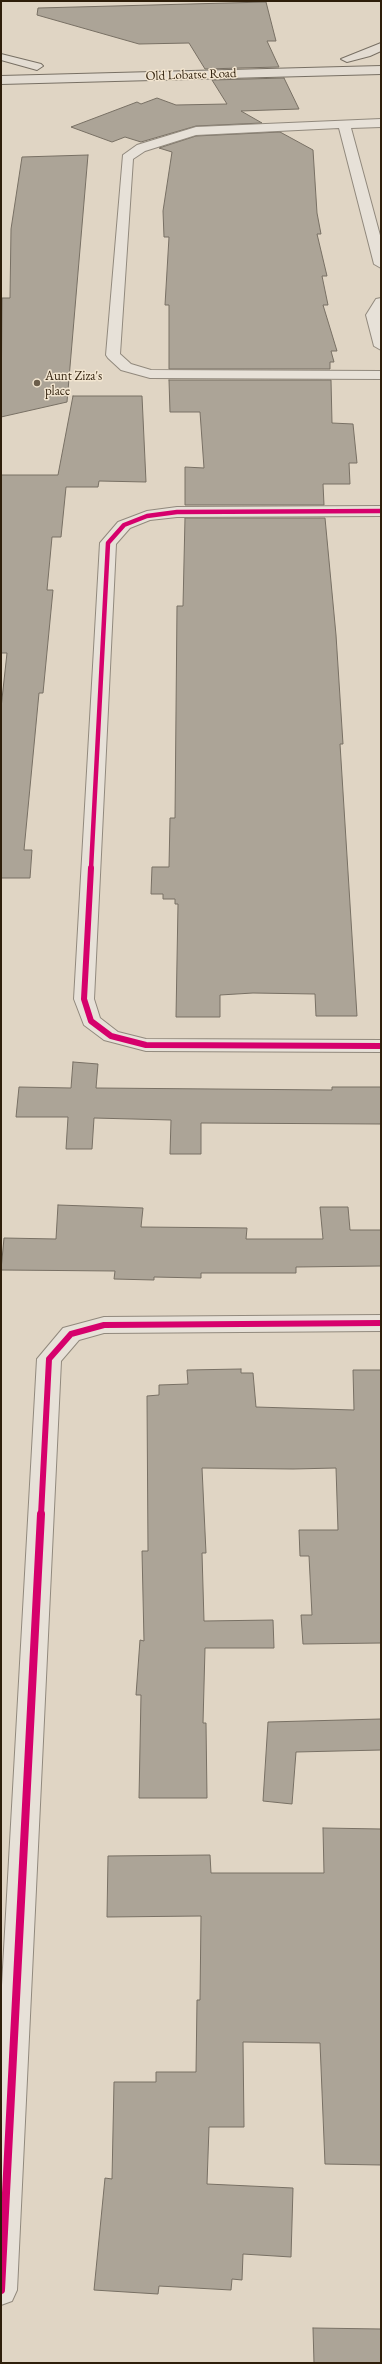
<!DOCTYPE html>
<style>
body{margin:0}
#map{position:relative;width:382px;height:2364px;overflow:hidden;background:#e0d5c4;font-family:"EB Garamond",serif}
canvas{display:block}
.frame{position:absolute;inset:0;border:2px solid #2e1e0a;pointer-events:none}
</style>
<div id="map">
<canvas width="382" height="2364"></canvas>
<div class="frame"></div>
</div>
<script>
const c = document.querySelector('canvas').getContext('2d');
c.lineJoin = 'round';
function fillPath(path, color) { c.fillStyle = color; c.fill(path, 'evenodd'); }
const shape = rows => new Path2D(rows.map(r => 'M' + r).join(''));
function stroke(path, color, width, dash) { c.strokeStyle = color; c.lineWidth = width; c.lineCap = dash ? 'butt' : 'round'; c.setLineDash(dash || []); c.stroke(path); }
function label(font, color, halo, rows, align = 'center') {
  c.font = font + ' "EB Garamond",serif'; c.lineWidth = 3; c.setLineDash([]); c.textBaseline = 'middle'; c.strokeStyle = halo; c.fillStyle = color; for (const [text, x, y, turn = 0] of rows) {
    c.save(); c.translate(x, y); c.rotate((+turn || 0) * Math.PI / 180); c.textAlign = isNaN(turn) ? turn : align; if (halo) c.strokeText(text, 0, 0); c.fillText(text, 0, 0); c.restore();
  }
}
const building = shape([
 [266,2,276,41,267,41,279,67,205,69,189,43,139,44,37,15,38,8,266,2],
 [284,78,299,109,241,111,262,123,196,126,141,142,125,137,112,142,71,127,137,102,141,104,157,98,176,105,227,104,212,80,284,78],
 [280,132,313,150,317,213,321,234,317,234,327,276,322,276,328,305,323,305,337,351,331,351,334,362,330,362,330,369,169,369,169,305,165,305,169,237,164,237,163,211,172,152,159,148,196,136,280,132],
 [88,155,67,402,1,417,2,298,10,298,11,229,22,157,88,155],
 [169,380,331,380,332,423,353,424,357,463,349,463,350,484,323,484,324,505,185,505,185,467,204,468,200,412,170,412,169,380],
 [73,396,142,396,146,482,99,481,98,487,66,487,61,537,52,537,47,590,53,590,43,693,39,693,24,850,32,850,30,878,1,878,1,708,7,653,1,653,1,475,58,475,73,396],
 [185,518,325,518,336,635,343,744,340,744,357,1016,316,1016,315,994,253,993,220,995,220,1017,176,1017,178,904,175,904,175,899,163,899,163,894,151,894,152,867,169,867,170,818,175,818,177,606,183,606,185,518],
 [73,1062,98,1064,96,1088,332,1090,332,1087,381,1087,381,1124,201,1123,201,1154,170,1154,171,1120,94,1118,92,1149,66,1149,68,1117,16,1117,19,1087,71,1088,73,1062],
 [58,1205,143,1208,141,1227,247,1228,246,1239,323,1239,320,1207,348,1207,350,1230,381,1230,381,1266,296,1267,296,1273,201,1273,201,1278,154,1277,154,1280,114,1279,115,1271,1,1270,4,1238,56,1239,58,1205],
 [241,1369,241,1373,253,1373,256,1407,354,1410,353,1370,381,1370,381,1643,303,1644,301,1615,312,1615,309,1556,300,1556,299,1530,338,1530,336,1468,293,1469,202,1468,206,1553,202,1553,204,1621,273,1620,274,1648,205,1648,203,1723,206,1723,207,1798,139,1798,141,1695,136,1695,140,1640,144,1641,142,1551,148,1551,147,1396,159,1395,159,1385,188,1384,187,1370,241,1369],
 [381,1719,381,1750,296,1752,292,1804,263,1801,268,1722,381,1719],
 [323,1828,381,1829,381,2165,325,2164,320,2043,243,2042,244,2127,209,2127,207,2184,293,2188,291,2257,243,2254,242,2280,232,2279,231,2290,159,2286,158,2294,94,2290,105,2178,112,2179,114,2082,156,2082,156,2072,196,2072,197,2000,200,2000,201,1916,107,1917,108,1856,210,1855,211,1873,324,1873,323,1828],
 [313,2328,381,2329,381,2363,314,2363,313,2328]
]);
const street = shape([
 [381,119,381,127,351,128,381,239,381,268,374,264,339,128,196,135,145,151,133,159,120,354,131,364,151,370,381,371,381,379,150,378,121,370,108,358,106,355,123,155,137,145,196,127,381,119],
 [381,298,380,315,381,350,374,346,366,315,376,299,381,298],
 [381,506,381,516,177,517,150,520,130,528,116,544,94,999,100,1018,118,1032,146,1039,381,1040,381,1052,146,1051,104,1040,84,1025,74,999,100,543,118,522,147,511,177,507,381,506],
 [381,1315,381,1331,104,1333,79,1340,61,1361,17,2290,12,2301,1,2305,1,2003,37,1359,63,1328,104,1317,381,1315]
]);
const primary = shape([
 [381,43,381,51,370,56,347,62,341,59,381,43],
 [1,54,41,64,43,66,37,70,1,60,1,54],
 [381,66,381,74,1,84,1,76,381,66]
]);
const cyclewayFar2 = shape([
 [91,869,108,543,124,525,147,516,177,512,381,511]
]);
const cyclewayFar1 = shape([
 [91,868,84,999,91,1021,111,1036,146,1045,381,1046],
 [41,1515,49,1359,71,1334,104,1325,381,1323]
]);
const cycleway = shape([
 [1,2290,41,1514]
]);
const markers = [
 [37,383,4,"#6c5e4b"]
];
const farStreetnames = [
 ["Old Lobatse Road",191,75,-2]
];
const farPoinames = [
 ["Aunt Ziza's",45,376],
 ["place",45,391]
];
fillPath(building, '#aca497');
stroke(building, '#787064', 1);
stroke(street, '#91897d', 2);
stroke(primary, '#787064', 2);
fillPath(street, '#e7e1d8');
fillPath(primary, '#e3dcd2');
stroke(cyclewayFar2, '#d6006c', 4.5);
stroke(cyclewayFar1, '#d6006c', 6);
stroke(cycleway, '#d6006c', 8);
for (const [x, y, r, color] of markers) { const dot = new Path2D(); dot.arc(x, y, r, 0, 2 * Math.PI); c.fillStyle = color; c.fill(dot); stroke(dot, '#f3e6d1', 1.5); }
label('13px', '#2e1e0a', '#f3e6d1', farStreetnames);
label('13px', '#2e1e0a', '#f3e6d1', farPoinames, 'left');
</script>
